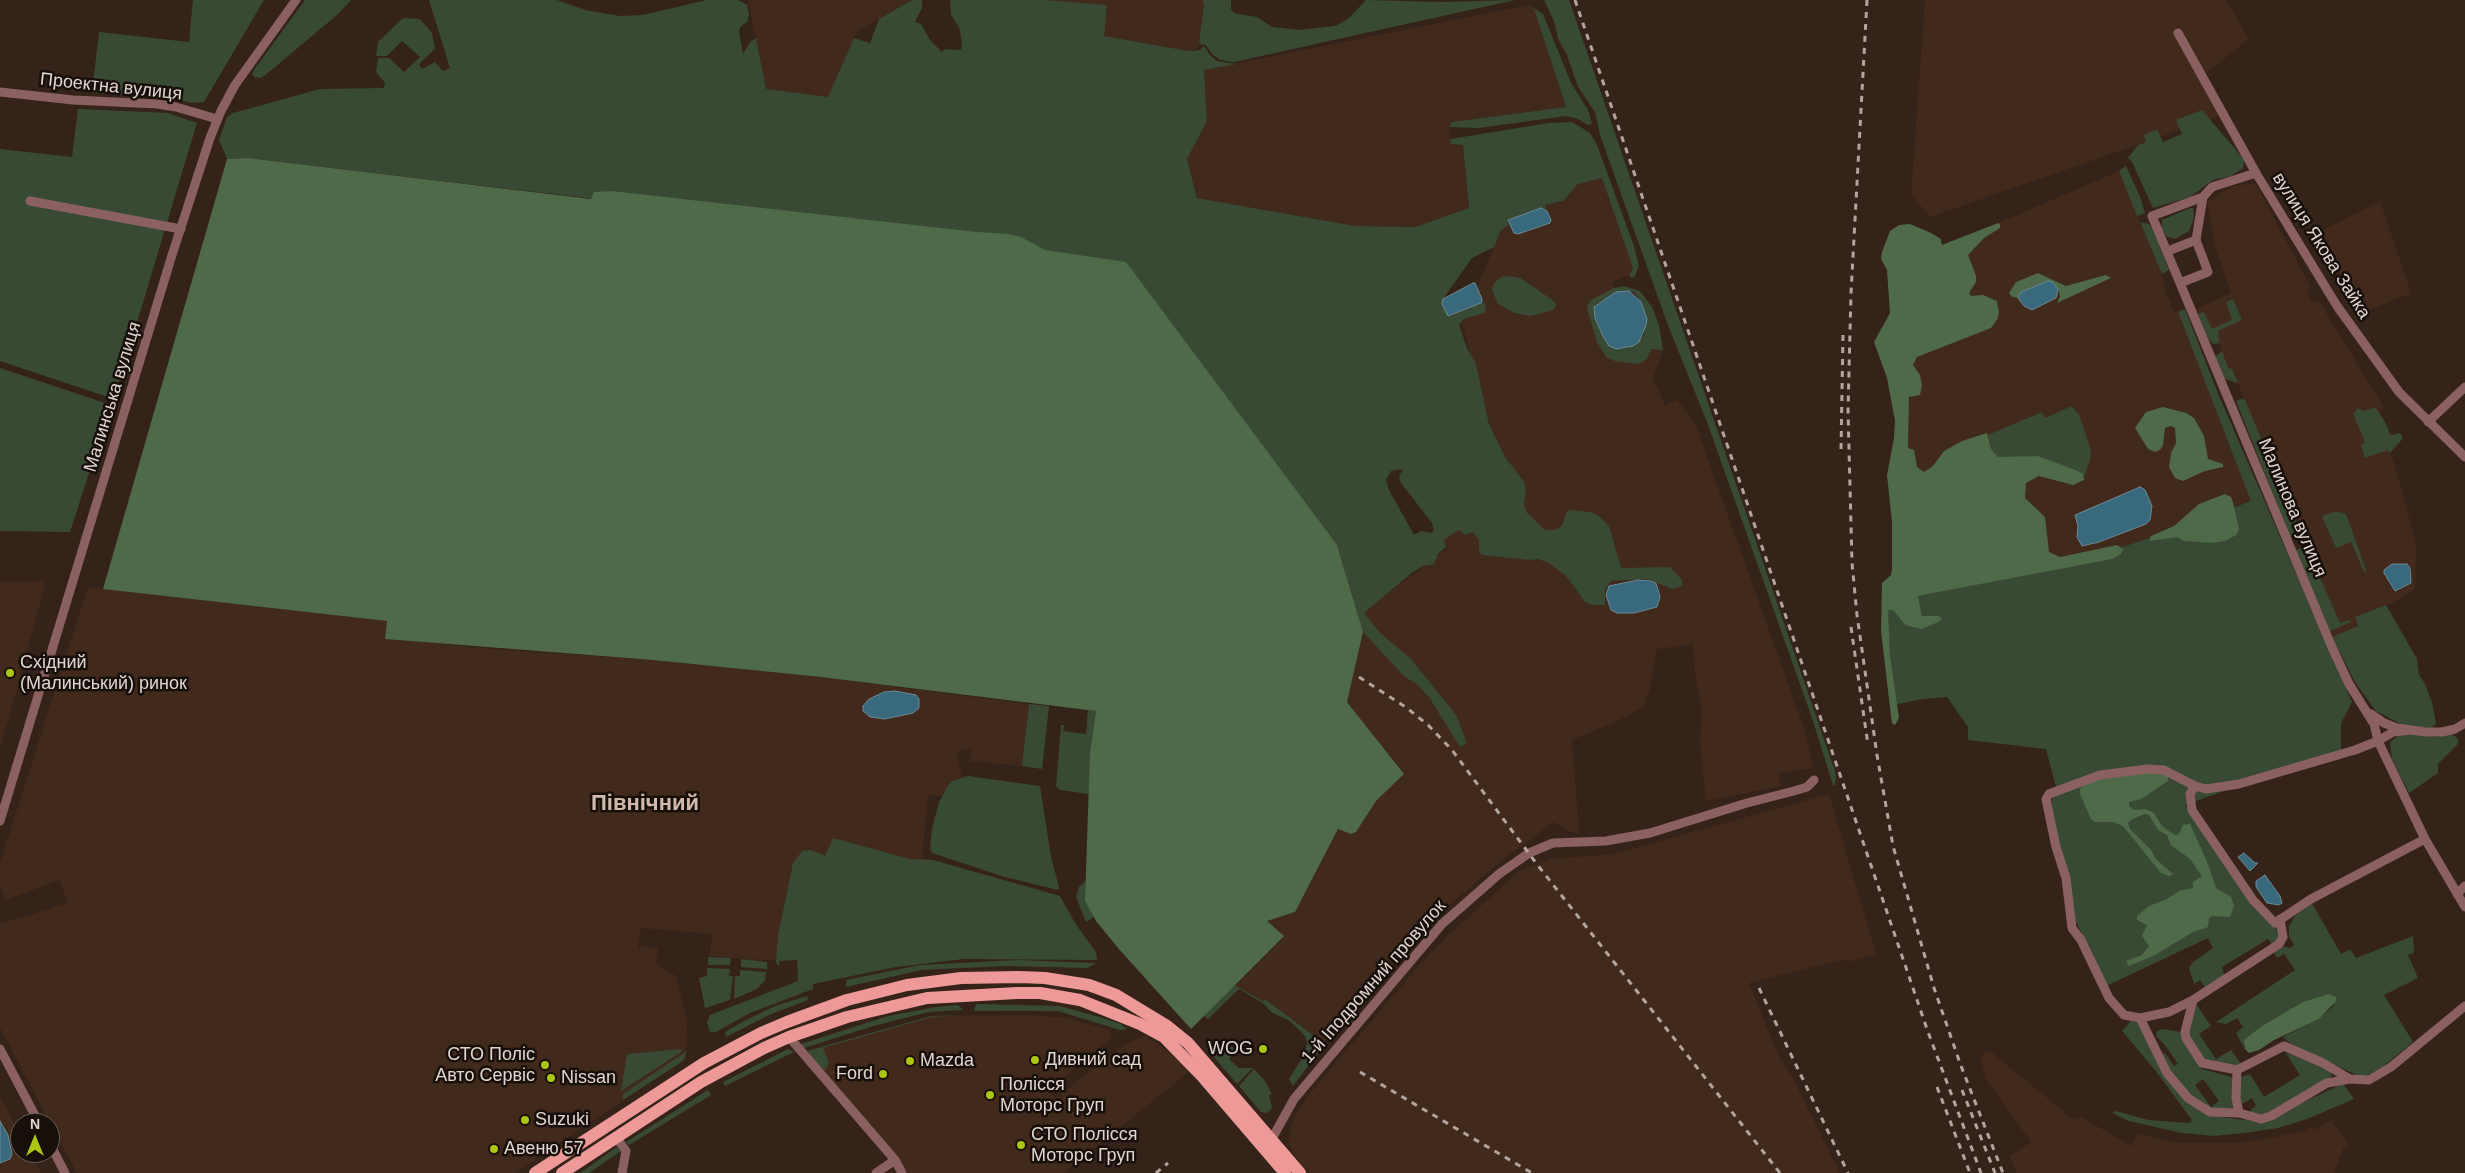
<!DOCTYPE html>
<meta charset="utf-8">
<style>
body{margin:0}
#map{position:relative;width:2465px;height:1173px;overflow:hidden;background:#352319;font-family:Arial,sans-serif}
canvas{display:block}
.north{position:absolute;left:10px;top:1113px;width:50px;height:50px;box-sizing:border-box;background:#170f0a;border:1px solid #685e58;border-radius:50%;rotate:0deg;font-size:14px;font-weight:700;line-height:20px;text-align:center;color:#e1d5ce}
.north::after{content:'';display:block;margin:auto;width:18px;height:22px;background:#acc611;clip-path:polygon(50% 0,100% 100%,50% 72%,0 100%)}
</style>
<div id="map">
<canvas width="2465" height="1173"></canvas>
<div class="north">N</div>
</div>
<script>
const c = document.querySelector('canvas').getContext('2d');
c.lineJoin = 'round';
function fillPath(path, color) { c.fillStyle = color; c.fill(path, 'evenodd'); }
const shape = rows => new Path2D(rows.map(r => 'M' + r).join(''));
function stroke(path, color, width, dash) { c.strokeStyle = color; c.lineWidth = width; c.lineCap = dash ? 'butt' : 'round'; c.setLineDash(dash || []); c.stroke(path); }
function label(font, color, halo, rows, align = 'center') {
  c.font = font + ' Arial,sans-serif'; c.lineWidth = 5; c.setLineDash([]); c.textBaseline = 'middle'; c.strokeStyle = halo; c.fillStyle = color; for (const [text, x, y, turn = 0] of rows) {
    c.save(); c.translate(x, y); c.rotate((+turn || 0) * Math.PI / 180); c.textAlign = isNaN(turn) ? turn : align; if (halo) c.strokeText(text, 0, 0); c.fillText(text, 0, 0); c.restore();
  }
}
const built = shape([
 [748,0,912,0,857,31,829,98,766,89],
 [1046,0,1202,0,1204,4,1199,44,1194,50,1189,51,1104,36,1053,1],
 [1925,0,2226,0,2249,39,2201,77,2220,116,1930,217,1911,194],
 [1529,5,1534,9,1566,107,1452,122,1449,125,1451,144,1463,145,1469,208,1415,227,1355,226,1197,198,1187,159,1207,121,1204,70],
 [2119,171,2162,274,2167,296,2174,311,2178,312,2252,500,2168,532,2052,570,1907,468,1914,255,1994,225],
 [1603,178,1633,268,1629,275,1612,282,1614,288,1624,286,1640,291,1656,316,1663,350,1653,378,1665,405,1677,400,1695,423,1805,731,1813,768,1778,773,1780,786,1706,801,1700,743,1702,707,1696,682,1693,644,1657,649,1650,688,1644,707,1617,721,1572,740,1579,834,1565,830,1554,822,1503,859,1430,922,1421,927,1421,931,1324,1043,1266,999,1263,1001,1234,985,1284,936,1266,921,1295,912,1338,829,1351,834,1356,832,1376,801,1404,774,1347,702,1363,632,1358,616,1448,548,1443,540,1496,447,1462,323,1507,216,1563,201,1578,184],
 [2255,183,2311,287,2306,290,2312,302,2319,301,2384,408,2380,411,2390,434,2392,435,2400,433,2403,438,2397,447,2388,450,2394,463,2416,543,2415,589,2390,604,2355,617,2359,626,2332,637,2296,550,2309,543,2304,532,2290,537,2236,401,2244,398,2238,383,2225,379,2216,356,2222,351,2219,344,2210,342,2198,314,2198,308,2231,293,2215,247,2207,202,2233,186],
 [2380,201,2411,293,2359,314,2319,232],
 [46,581,7,724,0,747,0,582],
 [88,587,388,621,385,638,478,648,653,660,821,677,1029,704,1022,766,970,761,971,750,959,749,958,758,962,778,952,781,942,796,928,795,922,859,933,860,1060,896,1080,930,779,961,779,967,776,961,710,956,712,934,641,928,638,948,640,949,640,946,658,948,656,963,676,976,687,1021,686,1058,515,1173,77,1173,0,1028,0,924,68,903,59,880,6,900,0,885,0,863],
 [1829,794,1876,954,1848,962,1845,959,1749,983,1778,1055,1792,1076,1840,1173,1309,1173,1291,1151,1289,1139,1291,1125,1296,1113,1311,1092,1423,961,1445,938,1520,871,1550,859,1614,854],
 [1031,1015,1068,1018,1109,1030,1112,1034,1109,1040,1049,1090,1055,1099,1125,1044,1145,1036,1171,1053,1190,1071,1063,1173,907,1173,807,1051,931,1016],
 [1990,1051,2073,1119,2081,1117,2132,1146,2137,1134,2181,1143,2236,1143,2270,1138,2306,1130,2310,1126,2315,1130,2331,1120,2348,1145,2343,1149,2334,1173,2017,1173,2009,1156,2031,1142,1986,1079,1980,1056],
 [0,1096,20,1134,20,1153,30,1153,41,1173,0,1173]
]);
const green = shape([
 [193,0,264,0,204,102,193,103,157,96,92,93,99,32,189,42],
 [305,0,351,0,337,15,269,72,261,78,254,77,252,74,256,67],
 [429,0,557,0,585,10,620,16,642,15,707,0,738,0,747,5,749,15,747,22,741,26,739,31,743,54,750,42,756,38,766,89,828,97,854,38,870,43,879,19,912,0,922,0,922,8,915,22,921,24,930,40,942,52,945,49,961,50,962,42,959,27,951,15,950,0,1046,0,1107,5,1104,36,1189,51,1200,50,1204,46,1209,54,1217,61,1237,64,1204,70,1207,121,1187,159,1197,198,1355,226,1415,227,1469,208,1463,145,1451,144,1450,139,1549,123,1572,122,1590,133,1597,145,1634,246,1639,266,1635,276,1632,278,1629,275,1633,268,1602,178,1578,184,1563,201,1545,205,1547,211,1545,208,1507,222,1509,225,1501,230,1494,247,1472,258,1443,299,1450,316,1481,303,1482,299,1485,304,1486,310,1484,313,1464,319,1459,325,1467,348,1476,364,1489,424,1505,457,1524,482,1526,491,1524,505,1527,513,1545,530,1551,530,1558,529,1562,525,1567,511,1572,510,1590,512,1598,515,1609,526,1621,568,1670,567,1682,580,1682,586,1672,589,1651,580,1644,579,1611,581,1605,589,1605,605,1592,605,1585,602,1567,577,1549,563,1538,559,1530,560,1482,555,1479,552,1479,540,1473,532,1465,535,1459,530,1444,540,1446,547,1438,554,1434,564,1423,566,1413,572,1364,613,1380,633,1411,659,1456,715,1465,738,1466,744,1460,747,1429,697,1417,684,1405,677,1363,632,1337,545,868,231,248,158,227,159,219,140,227,117,233,113,320,89,384,88,385,83,376,72,378,58,389,58,404,72,420,57,402,41,387,56,376,56,378,42,403,18,420,19,432,33,435,49,419,64,422,69,435,62,443,71,450,68],
 [1403,469,1399,477,1401,483,1432,523,1434,530,1432,533,1421,531,1414,535,1389,490,1386,480,1391,471],
 [1202,0,1231,0,1231,9,1234,13,1257,17,1272,27,1300,30,1335,26,1348,19,1366,0,1441,2,1515,0,1234,62,1220,60,1212,54,1206,45,1199,44,1204,4],
 [1544,0,1569,0,1834,768,1836,776,1835,785,1833,785,1812,718,1707,422,1669,328,1600,135,1595,112,1578,87,1567,55,1558,39,1554,21],
 [1529,5,1543,14,1571,83,1588,110,1592,124,1588,125,1578,119,1566,116,1479,128,1449,127,1452,122,1566,107,1534,9],
 [78,109,168,113,197,123,114,399,0,361,0,149,72,157],
 [2202,110,2241,156,2244,160,2243,168,2231,176,2213,180,2190,197,2153,208,2132,162,2128,158,2138,145,2146,142,2144,135,2157,129,2163,142,2182,134,2176,120],
 [2126,166,2141,199,2145,213,2137,216,2119,171],
 [2190,208,2193,208,2194,218,2189,231,2175,239,2167,237,2162,229,2162,220],
 [2140,222,2149,224,2152,227,2169,270,2162,274],
 [1509,276,1520,278,1531,285,1555,302,1556,306,1553,310,1531,316,1514,313,1504,307,1498,304,1492,290,1494,283,1501,277],
 [1624,286,1640,291,1652,307,1659,325,1663,350,1651,349,1647,359,1639,364,1615,361,1607,358,1597,342,1588,311,1587,306,1591,300,1614,288],
 [1622,291,1634,292,1641,302,1646,319,1644,334,1639,342,1626,349,1595,318,1594,311,1596,304],
 [2233,299,2242,320,2218,331,2219,343,2213,344,2208,338,2198,314,2204,312,2212,329,2232,320,2226,302],
 [2185,309,2219,396,2352,702,2341,723,2341,752,2290,767,2185,805,2275,927,2279,934,2278,939,2272,945,2268,939,2222,967,2224,975,2205,988,2200,980,2194,984,2189,968,2192,963,2213,948,2208,938,2104,987,2092,952,2074,918,2050,807,2056,787,2046,749,1968,740,1968,727,1947,697,1923,699,1893,705,1887,616,1888,610,1893,610,1905,625,1922,616,1918,596,2052,570,2168,532,2251,501,2178,312],
 [2222,351,2228,368,2232,369,2238,383,2225,379,2216,360,2216,356],
 [0,368,111,405,70,532,0,531],
 [2244,398,2300,530,2304,531,2290,537,2236,401],
 [2072,406,2079,415,2090,447,2091,457,2084,477,2082,474,2038,456,2003,458,1998,457,1991,449,1988,435,2042,412,2045,418],
 [2375,407,2385,422,2390,434,2392,435,2400,433,2403,438,2390,453,2388,450,2365,458,2361,445,2365,442,2353,414,2358,408,2364,411],
 [2336,511,2346,514,2366,570,2365,574,2351,542,2336,548,2322,516],
 [2306,546,2340,623,2350,620,2351,622,2330,631,2296,550],
 [2386,605,2417,659,2419,675,2424,682,2432,702,2436,724,2430,728,2403,725,2376,711,2355,682,2332,637,2358,626,2355,617],
 [1029,704,1049,706,1042,769,1022,766],
 [1088,710,1096,711,1090,752,1089,794,1060,790,1056,786,1061,725,1064,725,1063,731,1086,734],
 [2414,733,2434,737,2452,734,2458,739,2458,744,2438,764,2438,773,2409,793,2392,759,2390,742,2399,735],
 [968,776,1040,786,1051,857,1059,887,1058,890,1005,877,932,853,930,848,932,829,939,802,947,787,952,781],
 [833,838,910,859,933,860,1060,896,1074,922,1096,952,1097,960,964,959,896,967,813,984,813,989,750,1013,716,1032,710,1032,707,1022,710,1015,798,981,797,960,779,961,779,967,776,962,778,936,793,863,802,851,811,850,825,856],
 [1086,880,1085,901,1094,917,1086,922,1076,897,1079,887],
 [2312,903,2341,954,2350,949,2356,958,2413,936,2414,953,2408,955,2418,978,2384,995,2413,1042,2381,1068,2366,1076,2359,1076,2296,1048,2283,1037,2318,1019,2335,1005,2289,1011,2272,1020,2244,1045,2245,1049,2236,1033,2243,1027,2237,1018,2226,1024,2216,1022,2295,970,2284,954,2277,958,2273,951,2284,946,2290,948,2294,945,2289,936,2289,927,2295,916],
 [708,957,731,958,730,965,708,965],
 [741,959,767,962,767,969,741,967],
 [1018,960,1096,963,1088,968,1004,966,922,970,846,987,846,980,920,965],
 [707,968,730,969,729,976,733,976,730,1000,705,1008,699,978,707,976],
 [740,970,766,972,765,980,757,989,734,999,735,976,740,976],
 [1234,985,1263,1001,1265,999,1325,1044,1293,1086,1289,1079,1305,1053,1307,1042,1305,1036,1290,1021,1271,1012,1263,1003,1239,989,1208,1019,1204,1016],
 [807,996,808,1000,769,1015,726,1037,725,1032,742,1022,775,1006],
 [976,1004,1060,1006,1106,1019,1121,1024,1127,1029,1120,1030,1058,1011,974,1011],
 [2196,1004,2211,1026,2199,1034,2216,1059,2231,1050,2241,1064,2235,1067,2205,1061,2188,1038],
 [958,1005,963,1010,928,1012,870,1027,804,1048,801,1044,888,1016,936,1007],
 [962,1015,932,1017,823,1048,829,1063,825,1070,820,1068,807,1051,931,1016],
 [2131,1021,2138,1023,2163,1073,2214,1116,2261,1122,2340,1085,2344,1085,2354,1099,2307,1119,2278,1128,2245,1133,2213,1136,2182,1133,2129,1121,2112,1113,2116,1111,2148,1120,2189,1123,2192,1120,2155,1070,2122,1031],
 [2162,1029,2181,1032,2185,1044,2202,1069,2232,1077,2233,1108,2211,1109,2194,1099,2171,1075,2162,1054,2165,1053,2174,1066,2178,1064,2165,1045,2157,1037,2156,1032],
 [2203,1079,2219,1101,2211,1107,2195,1085],
 [1213,1041,1234,1048,1234,1051,1228,1053,1231,1056,1229,1059,1239,1068,1253,1068,1237,1084,1207,1049],
 [682,1049,681,1052,621,1091,627,1054],
 [788,1049,794,1052,725,1086,723,1082],
 [687,1051,683,1061,623,1100,623,1094],
 [2285,1052,2330,1070,2332,1076,2269,1112,2262,1115,2249,1112,2256,1105,2252,1098,2242,1104,2239,1099,2241,1077,2250,1074,2264,1097,2300,1075],
 [1254,1069,1265,1081,1272,1094,1269,1095,1272,1108,1267,1113,1261,1112,1239,1086],
 [708,1090,711,1095,629,1145,626,1142],
 [617,1147,621,1151,589,1173,580,1173]
]);
const forest = shape([
 [248,158,591,199,594,192,611,191,977,232,1009,234,1021,237,1045,250,1126,262,1337,545,1363,632,1347,702,1404,774,1376,801,1356,832,1351,834,1338,829,1295,912,1267,921,1284,936,1191,1029,1118,948,1096,921,1085,901,1090,752,1096,711,821,677,653,660,385,639,387,621,103,589,227,159],
 [1998,223,2000,224,2000,228,1984,238,1968,255,1976,276,1976,282,1969,293,1971,296,1983,295,1997,301,1999,312,1998,318,1991,328,1917,357,1913,365,1920,375,1922,386,1920,395,1909,397,1908,448,1914,450,1917,467,1924,472,1933,466,1944,451,1962,441,1987,433,1991,449,1998,457,2038,456,2078,471,2083,474,2084,480,2073,485,2039,476,2026,483,2025,498,2045,517,2049,552,2060,557,2117,545,2123,549,2121,554,2112,559,1918,596,1922,616,1939,616,1942,619,1938,622,1922,629,1905,625,1893,610,1888,610,1890,656,1899,718,1895,725,1892,723,1891,716,1881,631,1882,583,1891,575,1892,570,1892,522,1887,475,1894,438,1895,421,1887,378,1874,342,1890,313,1887,270,1881,259,1882,252,1890,231,1899,225,1910,224,1931,233,1941,239,1942,245],
 [2038,273,2066,286,2106,275,2111,278,2057,303,2060,296,2058,289,2052,282,2048,281,2021,292,2018,298,2012,297,2009,293,2016,282],
 [2163,407,2186,413,2194,418,2204,436,2208,459,2223,464,2223,467,2205,471,2183,481,2175,478,2169,467,2171,453,2176,443,2175,428,2171,426,2165,428,2163,445,2160,450,2155,452,2148,449,2135,428,2146,412],
 [2225,494,2231,497,2233,502,2239,529,2236,535,2225,541,2211,543,2184,541,2177,537,2149,541,2151,536,2174,526,2199,504],
 [2158,771,2168,775,2168,781,2141,799,2129,802,2129,806,2134,810,2145,809,2153,812,2163,827,2175,835,2179,834,2183,825,2190,824,2208,864,2216,888,2231,897,2234,906,2230,917,2212,916,2209,918,2208,927,2193,932,2155,955,2129,966,2126,961,2142,955,2149,946,2142,936,2147,925,2137,920,2137,916,2149,906,2165,900,2179,891,2193,888,2193,882,2202,876,2190,859,2171,845,2167,835,2158,830,2149,815,2144,814,2131,820,2128,823,2130,829,2151,850,2156,859,2173,874,2169,876,2161,873,2123,826,2113,822,2095,822,2091,819,2080,794,2080,789,2084,785,2104,777],
 [2329,994,2336,997,2336,1001,2319,1019,2274,1040,2259,1050,2249,1053,2245,1049,2244,1040,2262,1026,2303,1002]
]);
const water = shape([
 [1541,208,1547,211,1551,220,1550,223,1518,234,1514,233,1508,220,1541,208],
 [2048,281,2052,282,2058,289,2056,298,2032,310,2024,306,2018,298,2021,292,2048,281],
 [1473,283,1475,283,1482,299,1481,303,1448,316,1442,304,1443,299,1473,283],
 [1629,291,1641,302,1647,319,1646,325,1639,342,1633,346,1616,349,1609,346,1603,336,1595,318,1594,307,1616,292,1629,291],
 [2140,487,2145,490,2152,506,2150,520,2146,524,2099,542,2082,546,2077,537,2078,526,2075,515,2140,487],
 [2407,564,2410,568,2411,583,2395,591,2384,573,2384,570,2392,564,2407,564],
 [1638,580,1651,581,1656,583,1660,597,1657,607,1634,613,1617,613,1611,610,1606,595,1609,586,1638,580],
 [895,691,916,695,919,699,919,708,913,713,885,719,870,717,863,711,863,706,869,699,884,692,895,691],
 [2244,853,2255,863,2258,863,2250,871,2238,857,2244,853],
 [2265,875,2280,896,2282,903,2279,905,2267,903,2256,887,2256,881,2265,875],
 [0,1121,8,1135,12,1154,10,1159,0,1163,0,1121]
]);
const minor = shape([
 [2178,33,2256,173,2337,306,2399,392,2465,457],
 [0,92,73,100,157,104,176,107,217,119],
 [2256,173,2212,187,2203,197,2152,216,2331,645,2349,684,2374,724,2378,741,2425,839,2465,907],
 [30,201,181,229],
 [2168,251,2196,240],
 [2180,283,2208,272,2196,240,2203,197],
 [2428,422,2465,387],
 [2371,714,2384,723,2397,728,2426,732,2442,732,2455,729,2465,723],
 [2195,786,2190,794,2192,810,2253,900,2275,923,2311,899,2425,839],
 [0,821,172,255,210,138,221,111,235,85,296,0],
 [2457,894,2465,886],
 [2280,919,2283,937,2279,944,2193,1000,2185,1032,2186,1038,2202,1063,2237,1070,2284,1046,2323,1063,2350,1079,2369,1080,2391,1067,2465,1006],
 [2140,1018,2169,1012,2193,1000],
 [789,1037,895,1160,902,1173],
 [0,1049,39,1123],
 [2237,1070,2236,1098,2239,1113],
 [2350,1079,2327,1083,2271,1116,2261,1119,2239,1113,2210,1112,2188,1098,2167,1073,2140,1018,2124,1015,2109,998,2081,940,2072,928,2066,878,2056,847,2046,799,2049,794,2100,775,2148,769,2164,770,2195,786,2206,789,2239,784,2355,750,2378,741,2393,732,2410,730],
 [616,1137,626,1151,622,1173],
 [50,1144,65,1173],
 [1269,1144,1294,1099,1442,924,1499,874,1529,853,1553,843,1606,841,1650,833,1747,803,1794,791,1807,787,1814,780],
 [876,1173,895,1160]
]);
const primary = shape([
 [535,1173,704,1063,761,1033,787,1022,847,1000,907,985,961,978,1019,977,1045,978,1089,985,1116,995,1167,1026,1188,1043,1300,1173],
 [562,1173,701,1082,764,1048,789,1037,847,1017,927,998,1017,993,1040,993,1080,1000,1140,1024,1164,1037,1202,1076,1285,1173]
]);
const rail = shape([
 [1575,0,1928,1032,1981,1173],
 [1867,0,1851,293,1848,411,1852,563,1857,615,1877,755,1893,846,1934,988,1961,1066,2003,1173],
 [1841,449,1843,335],
 [1851,627,1868,745],
 [1359,677,1407,708,1429,726,1452,750,1536,863,1780,1173],
 [1759,988,1848,1173],
 [1360,1072,1532,1173],
 [1937,1087,1970,1173],
 [1962,1090,1995,1173],
 [1156,1173,1168,1163]
]);
const markers = [
 [10,673,5,"#acc611"],
 [1263,1049,5,"#acc611"],
 [1035,1060,5,"#acc611"],
 [910,1061,5,"#acc611"],
 [545,1065,5,"#acc611"],
 [883,1074,5,"#acc611"],
 [551,1078,5,"#acc611"],
 [990,1095,5,"#acc611"],
 [525,1120,5,"#acc611"],
 [1021,1145,5,"#acc611"],
 [494,1149,5,"#acc611"]
];
const streetNames = [
 ["Проектна вулиця",111,87,6],
 ["вулиця Якова Зайка",2321,246,58],
 ["Малинська вулиця",113,397,-73],
 ["Малинова вулиця",2292,508,67],
 ["1-й Іподромний провулок",1374,982,-49]
];
const poiNames = [
 ["Східний",20,663],
 ["(Малинський) ринок",20,684],
 ["WOG",1253,1049,"right"],
 ["СТО Поліс",535,1055,"right"],
 ["Авто Сервіс",535,1076,"right"],
 ["Дивний сад",1045,1060],
 ["Mazda",920,1061],
 ["Ford",873,1074,"right"],
 ["Nissan",561,1078],
 ["Полісся",1000,1085],
 ["Моторс Груп",1000,1106],
 ["Suzuki",535,1120],
 ["СТО Полісся",1031,1135],
 ["Моторс Груп",1031,1156],
 ["Авеню 57",504,1149]
];
const districtNames = [
 ["Північний",645,804]
];
fillPath(built, '#41291c');
fillPath(green, '#384a34');
fillPath(forest, '#4e6a49');
fillPath(water, '#39697c');
stroke(water, '#6b8995', 1);
stroke(minor, '#8a6160', 9);
stroke(primary, '#ed9998', 12);
stroke(rail, '#b3a59e', 3, [6, 6]);
for (const [x, y, r, color] of markers) { const dot = new Path2D(); dot.arc(x, y, r, 0, 2 * Math.PI); c.fillStyle = color; c.fill(dot); stroke(dot, '#170f0a', 2); }
label('18px', '#e1d5ce', '#170f0a', streetNames);
label('18px', '#e1d5ce', '#170f0a', poiNames, 'left');
label('bold 22px', '#d1b9ac', '#170f0a', districtNames);
</script>
